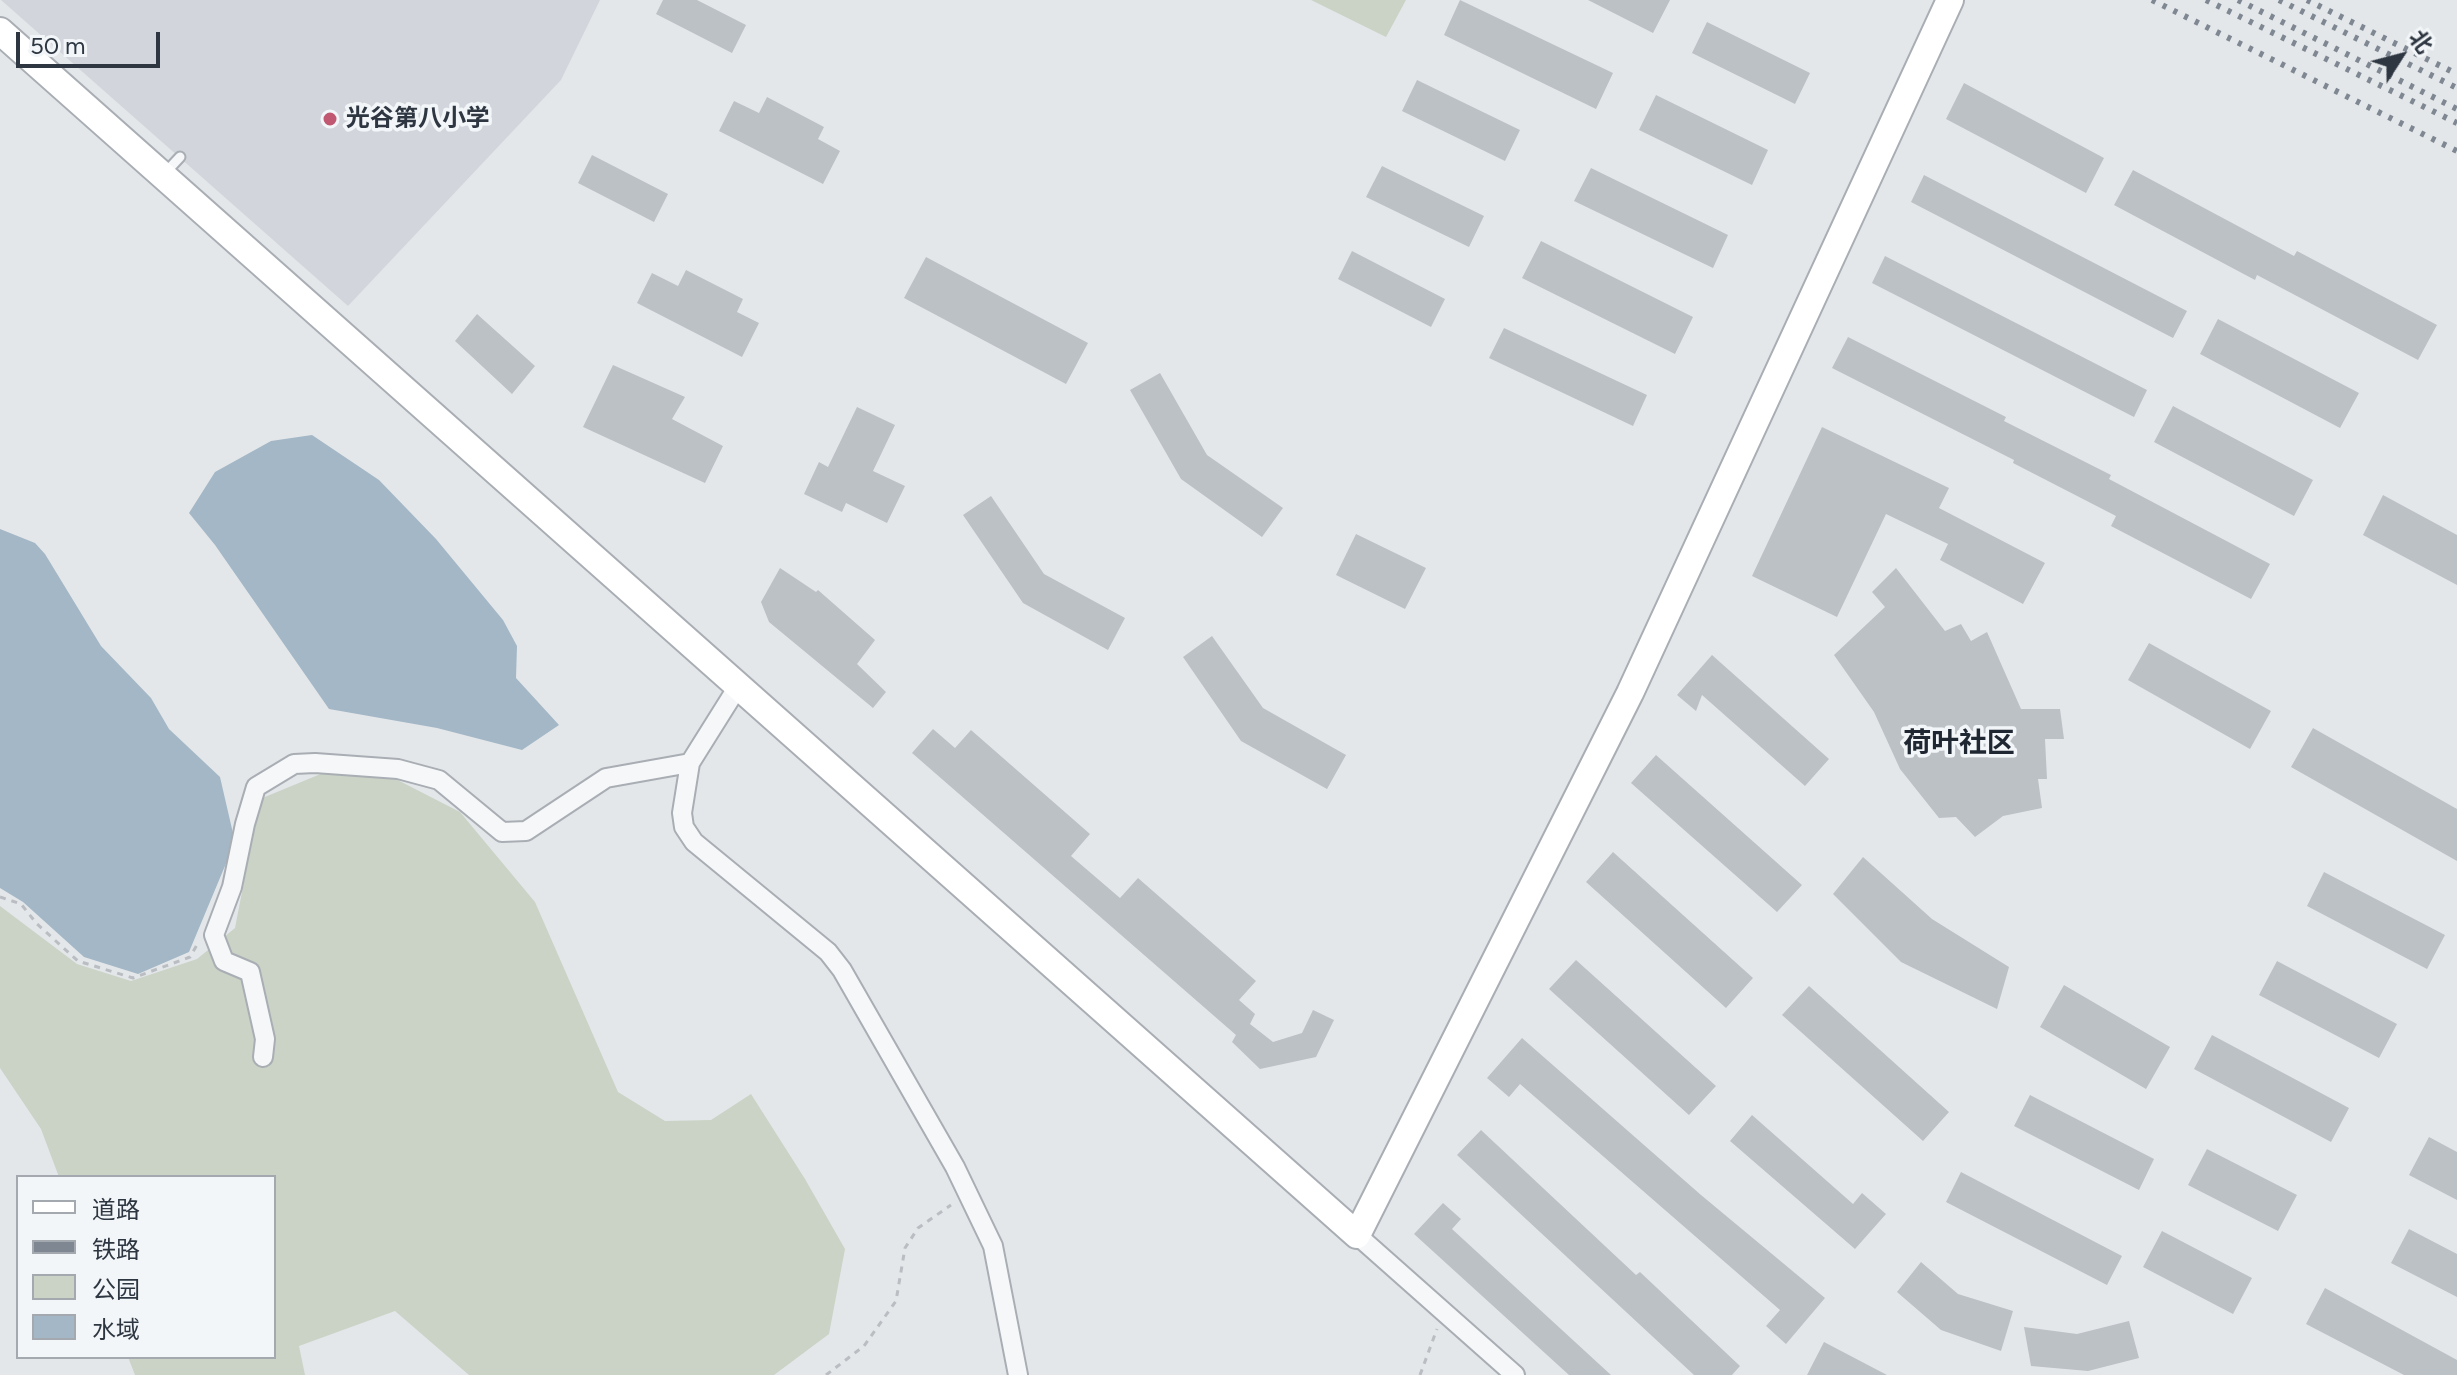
<!DOCTYPE html>
<meta charset="utf-8">
<style>
body{margin:0}
#map{position:relative;width:2457px;height:1375px;overflow:hidden;background:#e4e7ea;font-family:Figtree,"Noto Sans SC",sans-serif}
canvas{display:block}
.legend{position:absolute;left:16px;top:1175px;width:260px;height:184px;box-sizing:border-box;background:#f3f6f8;border:2px solid #a4a9af;margin:0;padding:10px 14px;list-style:none;font-size:24px;color:#2d3641}
.legend li{display:flex;align-items:center;gap:16px;height:40px}
.legend b{width:40px;border:2px solid #a4a9af}
.north{position:absolute;left:2361px;top:16px;width:80px;height:80px;-webkit-text-stroke:6px #f3f6f8;paint-order:stroke;rotate:54deg;font-size:22px;font-weight:700;line-height:32px;text-align:center;color:#2d3641}
.north::after{content:'';display:block;margin:auto;width:28px;height:36px;background:#2d3641;clip-path:polygon(50% 0,100% 100%,50% 72%,0 100%)}
.scale{position:absolute;left:16px;top:32px;width:144px;height:36px;box-sizing:border-box;border:4px solid #2d3641;border-top:0;padding-left:10px;font-size:24px;line-height:28px;white-space:nowrap;color:#2d3641;-webkit-text-stroke:6px #f3f6f8;paint-order:stroke}
</style>
<div id="map">
<canvas width="2457" height="1375"></canvas>
<ul class="legend">
<li><b style="height:10px;background:#fff"></b>道路</li>
<li><b style="height:10px;background:#7f8892"></b>铁路</li>
<li><b style="height:22px;background:#cad3c6"></b>公园</li>
<li><b style="height:22px;background:#a3b7c6"></b>水域</li>
</ul>
<div class="north">北</div>
<div class="scale">50 m</div>
</div>
<script>
const c = document.querySelector('canvas').getContext('2d');
c.lineJoin = 'round';
function fillPath(path, color) { c.fillStyle = color; c.fill(path, 'evenodd'); }
const shape = rows => new Path2D(rows.map(r => 'M' + r).join(''));
function stroke(path, color, width, dash) { c.strokeStyle = color; c.lineWidth = width; c.lineCap = dash ? 'butt' : 'round'; c.setLineDash(dash || []); c.stroke(path); }
function label(font, color, halo, rows, align = 'center') {
  c.font = font + ' Figtree,"Noto Sans SC",sans-serif'; c.lineWidth = 7; c.setLineDash([]); c.textBaseline = 'middle'; c.strokeStyle = halo; c.fillStyle = color; for (const [text, x, y, turn = 0] of rows) {
    c.save(); c.translate(x, y); c.rotate((+turn || 0) * Math.PI / 180); c.textAlign = isNaN(turn) ? turn : align; if (halo) c.strokeText(text, 0, 0); c.fillText(text, 0, 0); c.restore();
  }
}
const built = shape([
 [1,0,600,0,561,80,348,306]
]);
const green = shape([
 [1311,0,1406,0,1386,37],
 [382,772,460,812,535,902,618,1092,665,1121,711,1120,751,1094,805,1179,845,1249,829,1334,774,1375,469,1375,395,1311,299,1346,305,1375,135,1375,128,1357,274,1357,274,1177,59,1177,41,1129,0,1068,0,906,77,964,131,981,197,959,235,928,260,799,323,773]
]);
const water = shape([
 [312,435,379,480,436,539,503,620,517,646,516,678,559,725,522,750,437,728,329,709,215,545,189,513,215,472,271,441],
 [0,529,35,543,45,554,101,646,151,698,169,729,220,777,235,842,189,952,138,974,84,957,23,902,0,888]
]);
const building = shape([
 [663,0,697,0,746,25,732,53,656,14],
 [1460,0,1613,73,1596,109,1444,35],
 [1588,0,1670,0,1653,33],
 [1707,22,1810,73,1795,104,1692,53],
 [1417,80,1520,130,1505,161,1402,111],
 [1964,83,2104,158,2086,193,1946,119],
 [1656,95,1768,150,1752,185,1639,130],
 [767,97,824,127,818,139,840,151,823,184,719,131,734,101,759,113],
 [592,155,668,194,654,222,578,183],
 [1382,166,1484,216,1469,247,1366,197],
 [1591,168,1728,235,1713,268,1574,201],
 [2133,170,2294,256,2297,251,2437,325,2418,360,2257,275,2255,280,2114,205],
 [1924,175,2187,311,2173,338,1911,202],
 [1541,241,1693,317,1675,354,1522,278],
 [1352,251,1445,299,1431,327,1338,279],
 [1885,256,2147,390,2134,417,1872,283],
 [926,257,1088,343,1066,384,904,298],
 [686,270,743,299,737,312,759,323,742,357,637,303,652,273,678,286],
 [477,314,535,366,512,394,455,341],
 [2218,319,2359,393,2340,428,2200,354],
 [1504,328,1647,395,1633,426,1489,358],
 [1848,337,2006,417,2004,421,2111,475,2109,479,2270,564,2251,599,2111,526,2116,516,2013,463,2014,460,1832,368],
 [613,365,685,397,672,419,723,446,705,483,583,427],
 [1160,373,1207,455,1283,508,1262,537,1181,479,1130,390],
 [2173,406,2313,480,2294,516,2154,442],
 [857,407,895,425,873,471,905,486,887,523,846,503,842,512,804,494,819,462,828,467],
 [1822,427,1949,488,1939,508,2045,563,2023,604,1940,560,1948,544,1886,514,1837,617,1752,576],
 [2383,495,2457,535,2457,585,2363,535],
 [991,496,1044,574,1125,618,1108,650,1023,603,963,515],
 [1356,534,1426,568,1405,609,1336,575],
 [780,568,816,592,818,590,875,640,857,664,886,692,873,708,769,622,761,602],
 [1896,568,1945,631,1961,624,1971,641,1987,632,2021,709,2060,709,2064,739,2045,739,2047,779,2038,779,2042,808,2003,816,1975,837,1956,817,1939,818,1900,769,1874,712,1834,655,1885,607,1872,592],
 [1212,636,1263,708,1346,755,1327,789,1241,741,1183,657],
 [2149,643,2271,711,2250,749,2128,680],
 [1712,655,1829,759,1805,786,1702,695,1696,711,1677,695],
 [2313,728,2457,809,2457,861,2291,767],
 [933,729,955,748,971,730,1090,834,1071,856,1120,898,1138,878,1256,981,1239,1000,1255,1014,1250,1024,1273,1042,1302,1033,1313,1010,1334,1020,1316,1057,1260,1069,1232,1042,1236,1035,912,753],
 [1656,755,1802,885,1777,912,1631,783],
 [1613,852,1753,978,1726,1008,1586,882],
 [1863,857,1932,919,2009,967,1997,1009,1901,962,1833,894],
 [2324,872,2445,935,2427,969,2307,906],
 [1576,960,1716,1086,1689,1115,1549,989],
 [2277,961,2397,1024,2379,1058,2259,995],
 [2064,985,2170,1047,2146,1089,2040,1027],
 [1809,986,1949,1112,1923,1141,1782,1015],
 [2212,1035,2349,1108,2331,1142,2194,1069],
 [1522,1038,1701,1195,1825,1298,1786,1344,1766,1326,1780,1310,1520,1084,1509,1097,1487,1078],
 [2030,1095,2154,1159,2139,1190,2014,1126],
 [1752,1115,1853,1204,1862,1193,1886,1214,1855,1249,1730,1141],
 [1481,1130,1636,1275,1640,1272,1740,1366,1732,1375,1694,1375,1457,1155],
 [2429,1137,2457,1152,2457,1200,2409,1175],
 [2207,1149,2297,1195,2278,1231,2188,1185],
 [1961,1172,2122,1256,2107,1285,1946,1202],
 [1443,1203,1461,1219,1452,1229,1611,1375,1569,1375,1414,1234],
 [2409,1229,2457,1254,2457,1297,2391,1263],
 [2162,1231,2252,1278,2233,1314,2143,1267],
 [1921,1262,1958,1294,2013,1311,2001,1351,1941,1330,1897,1292],
 [2325,1288,2457,1360,2457,1375,2404,1375,2306,1324],
 [2129,1321,2139,1358,2088,1371,2031,1366,2024,1327,2077,1334],
 [1824,1342,1887,1375,1807,1375]
]);
const path = shape([
 [0,897,21,904,37,924,78,961,133,978,190,957,198,943],
 [826,1375,864,1346,896,1301,905,1248,918,1228,951,1205],
 [1420,1375,1437,1329]
]);
const lane = shape([
 [166,172,180,157]
]);
const street = shape([
 [737,688,690,763,682,813,684,827,694,842,828,952,842,970,955,1167,993,1246,1018,1375],
 [263,1057,265,1039,250,972,224,961,214,935,232,887,245,824,256,787,294,764,315,763,398,769,439,780,502,832,526,831,606,778,690,763],
 [1357,1235,1515,1375]
]);
const secondary = shape([
 [0,31,1357,1235,1630,693,1950,0]
]);
const rail = shape([
 [2152,0,2457,151],
 [2206,0,2457,123],
 [2238,0,2457,109],
 [2279,0,2457,88],
 [2307,0,2457,74]
]);
const markers = [
 [330,119,8,"#c05871"]
];
const poiNames = [
 ["光谷第八小学",346,119]
];
const quarterNames = [
 ["荷叶社区",1959,744]
];
fillPath(built, '#d2d6dc');
fillPath(green, '#cad3c6');
fillPath(water, '#a3b7c6');
fillPath(building, '#bcc1c6');
stroke(lane, '#a9aeb4', 13);
stroke(street, '#a9aeb4', 22);
stroke(secondary, '#a9aeb4', 30);
stroke(path, '#babdc2', 3, [6, 6]);
stroke(lane, '#f6f7f9', 9);
stroke(street, '#f6f7f9', 18);
stroke(secondary, '#fff', 26);
stroke(rail, '#7f8892', 6, [4, 8]);
for (const [x, y, r, color] of markers) { const dot = new Path2D(); dot.arc(x, y, r, 0, 2 * Math.PI); c.fillStyle = color; c.fill(dot); stroke(dot, '#f3f6f8', 3); }
label('bold 24px', '#2d3641', '#f3f6f8', poiNames, 'left');
label('bold 28px', '#1f2732', '#f3f6f8', quarterNames);
</script>
